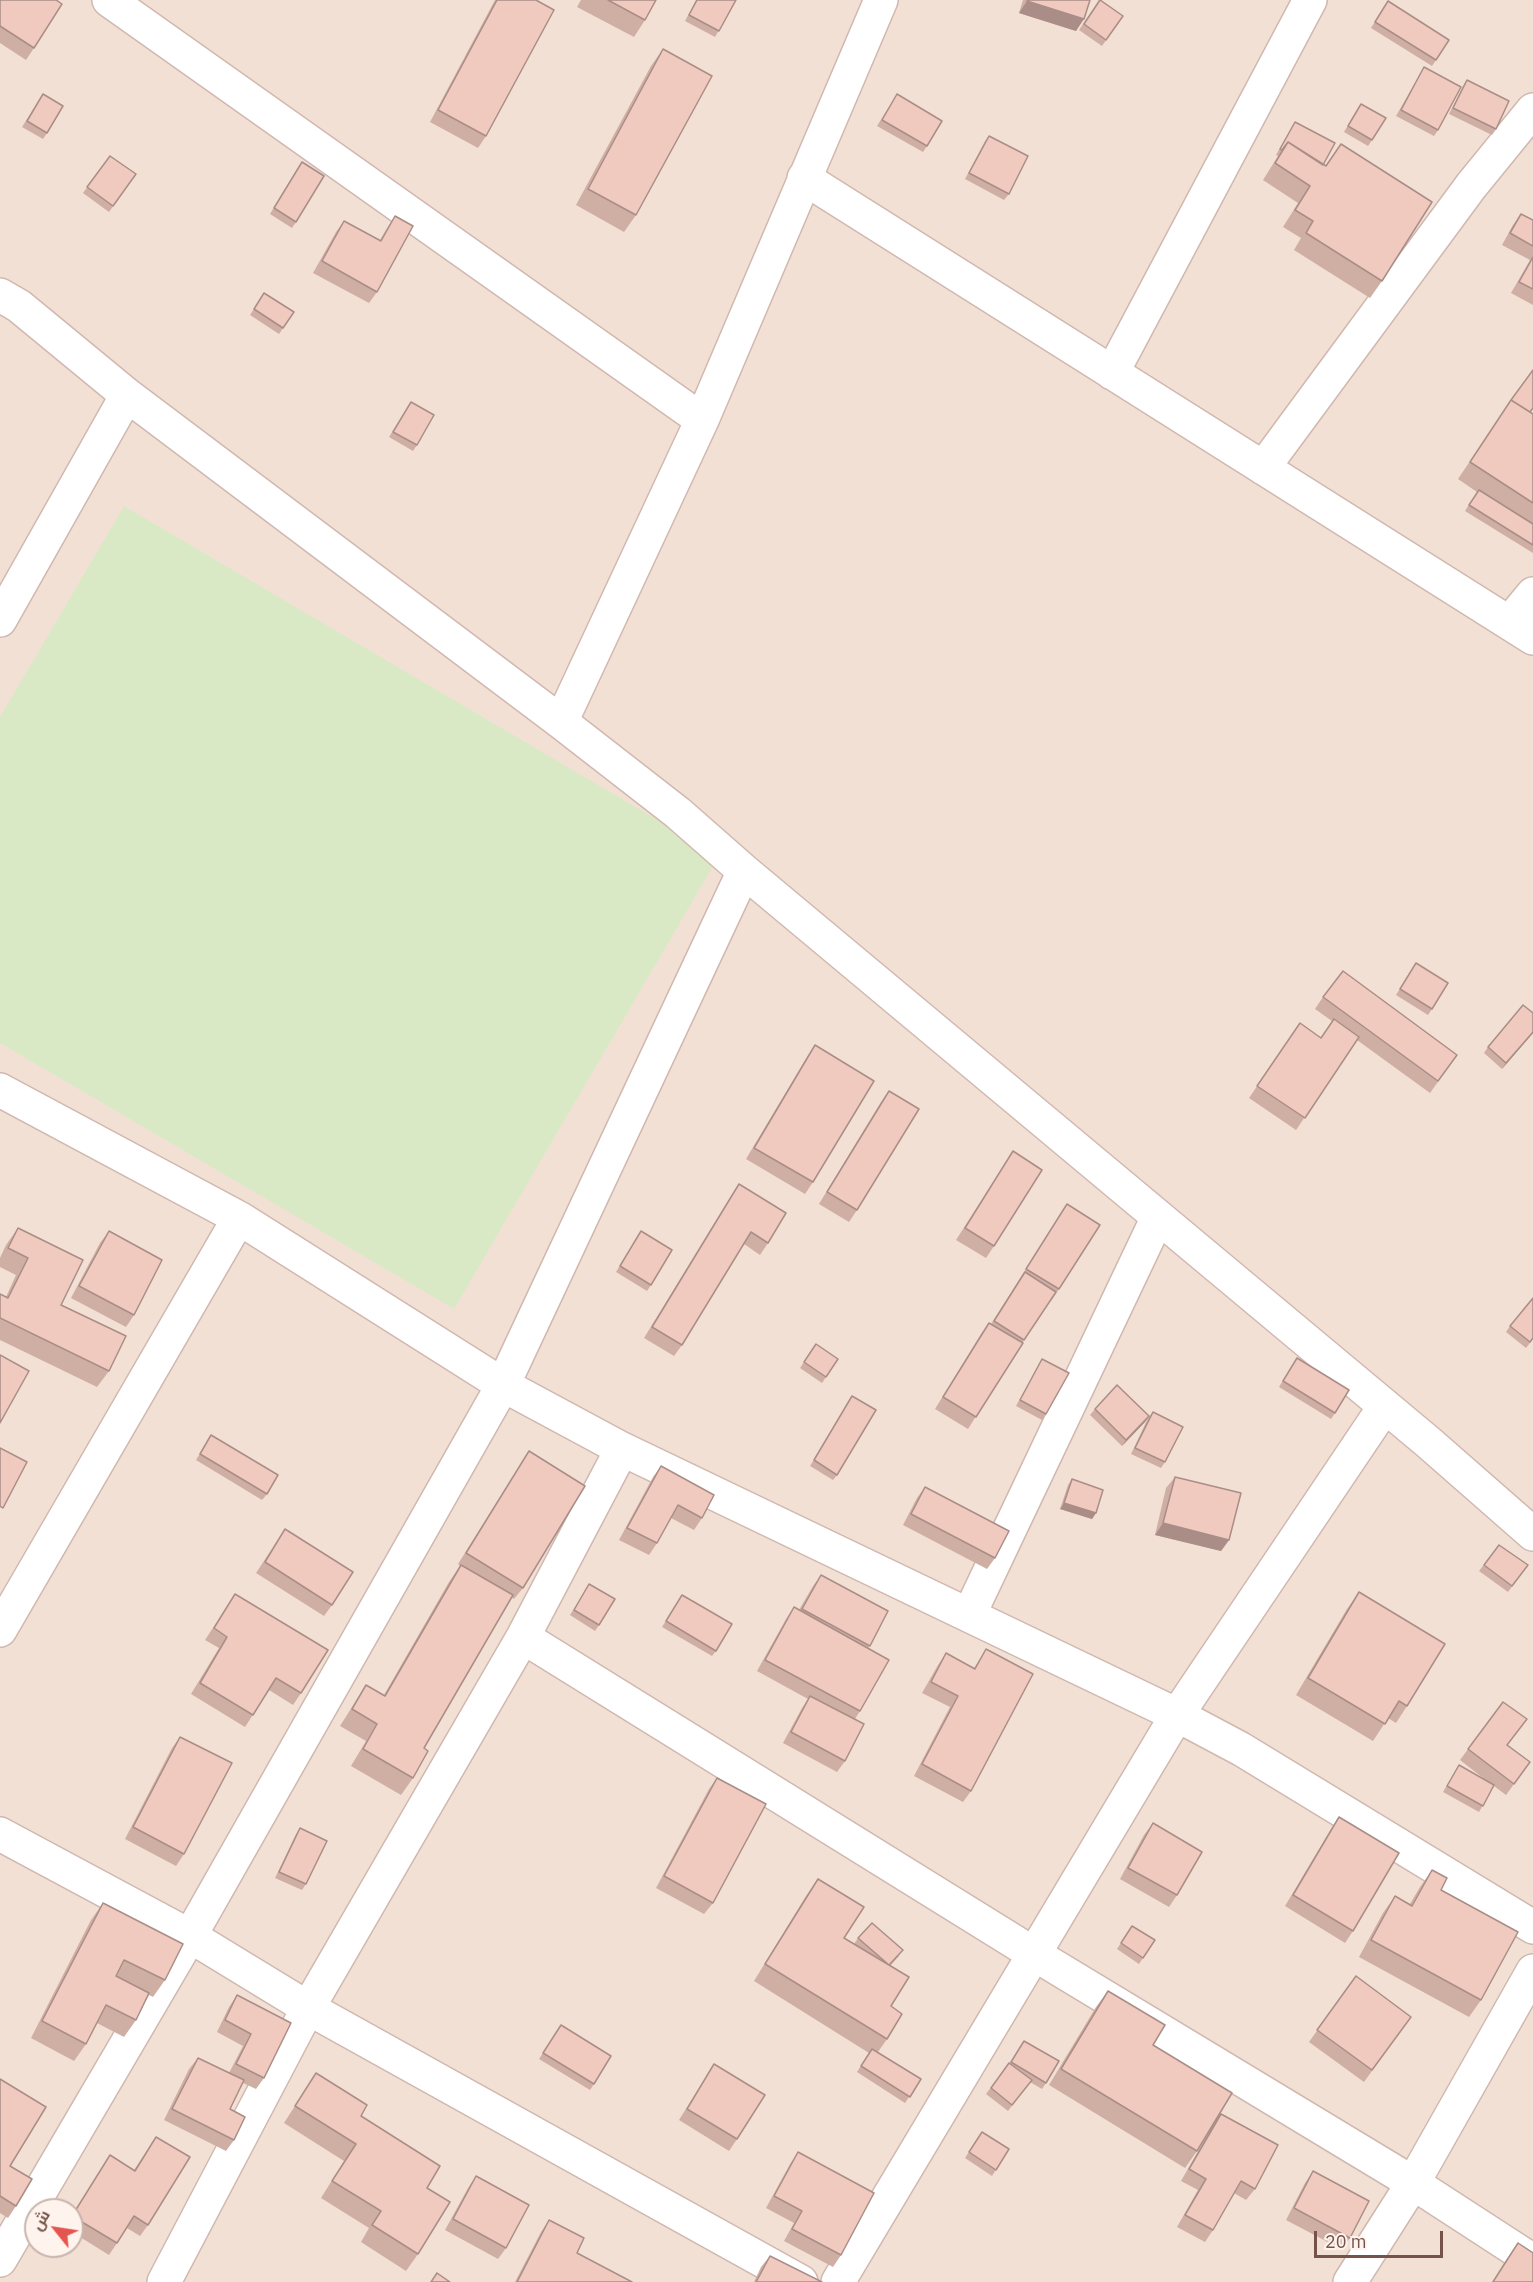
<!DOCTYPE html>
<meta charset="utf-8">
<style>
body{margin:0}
#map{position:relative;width:1533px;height:2282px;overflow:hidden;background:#fcf0e6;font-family:"IBM Plex Sans",Cairo,sans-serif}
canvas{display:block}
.north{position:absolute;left:24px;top:2198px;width:60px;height:60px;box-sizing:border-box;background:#fff4ed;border:2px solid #c8b4ac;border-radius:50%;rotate:300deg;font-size:16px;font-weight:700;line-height:24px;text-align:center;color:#75534b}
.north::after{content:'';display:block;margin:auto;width:21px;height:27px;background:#e3554e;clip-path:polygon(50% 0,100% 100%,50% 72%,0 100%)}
.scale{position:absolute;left:1314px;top:2231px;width:129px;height:27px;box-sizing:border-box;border:3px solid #75534b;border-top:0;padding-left:8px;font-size:18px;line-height:21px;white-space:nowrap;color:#75534b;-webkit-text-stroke:4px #fff4ed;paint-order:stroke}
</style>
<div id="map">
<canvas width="1533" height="2282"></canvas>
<div class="north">ش</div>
<div class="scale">20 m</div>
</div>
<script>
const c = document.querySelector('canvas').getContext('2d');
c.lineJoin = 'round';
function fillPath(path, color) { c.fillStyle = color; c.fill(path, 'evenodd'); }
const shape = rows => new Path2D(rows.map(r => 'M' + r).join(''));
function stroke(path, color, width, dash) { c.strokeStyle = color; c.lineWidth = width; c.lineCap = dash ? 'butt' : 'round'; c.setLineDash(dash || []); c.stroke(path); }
const residential = shape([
 [0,0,1533,0,1533,2282,0,2282],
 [36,2210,72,2210,72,2246,36,2246]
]);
const green = shape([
 [124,506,719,856,454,1309,0,1043,0,717]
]);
const minor = shape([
 [109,0,702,420],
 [804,178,1533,638],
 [0,295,19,306,127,395,561,722,678,813,744,871,1428,1442,1533,1534],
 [1112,373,1310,0],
 [1263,468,1471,186,1533,110],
 [0,620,127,395],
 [1509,623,1533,594],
 [561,722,702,420,881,0],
 [0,1090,239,1218,503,1385,622,1449,1177,1715,1241,1749,1533,1927],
 [969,1615,1158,1217],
 [0,1630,239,1218],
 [523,1637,1034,1954,1413,2183,1533,2261],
 [0,1834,190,1936,308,2008,801,2282],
 [0,2260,190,1936,503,1385,744,871],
 [164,2282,308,2008,523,1637,622,1449],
 [838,2282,1177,1715,1385,1406],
 [1350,2282,1413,2183,1533,1971]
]);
const wall = shape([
 [0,0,34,48,26,60,0,43],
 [495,0,536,0,486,136,478,148,430,122],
 [581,0,656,0,645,20,634,37,577,7],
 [696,0,736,0,715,37,685,21],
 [1023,0,1090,0,1076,31,1019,13],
 [1099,0,1123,16,1102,46,1079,30],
 [1384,7,1436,60,1432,66,1371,28],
 [663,49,636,215,624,232,576,205,651,66],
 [1424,67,1438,130,1434,136,1396,116],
 [1467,80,1496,129,1492,135,1449,114,1463,86],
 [43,94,47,133,43,139,22,127],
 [897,94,927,146,923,152,877,126],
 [1357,110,1372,140,1368,146,1344,132],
 [1295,122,1323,165,1325,166,1341,144,1382,281,1370,298,1294,250,1301,238,1283,227,1298,203,1263,180,1278,156,1276,155],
 [989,136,1009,194,1004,200,965,179,985,141],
 [110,156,136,174,109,212,83,193],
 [298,168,296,222,292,228,270,214],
 [1521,214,1533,220,1533,305,1511,293,1530,260,1502,245,1513,225],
 [395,216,377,292,369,303,313,273,336,232,344,221,380,240,387,228],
 [264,293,294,312,279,334,250,315],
 [1511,400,1533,414,1533,553,1465,511,1477,492,1458,479],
 [411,402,417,445,413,451,389,437],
 [1416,963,1432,1009,1428,1015,1396,995],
 [1323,997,1457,1055,1430,1093,1357,1040,1296,1130,1249,1098,1300,1023,1321,1038,1332,1021,1315,1009],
 [1533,1033,1502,1069,1484,1053,1488,1047],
 [815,1045,813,1182,805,1194,746,1159,807,1057],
 [889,1091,857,1210,849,1222,819,1204,881,1102],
 [1013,1151,994,1246,986,1258,956,1240],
 [739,1184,768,1243,760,1255,744,1244,682,1345,674,1356,644,1338,731,1196],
 [1067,1204,1059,1289,1051,1301,1050,1300,1022,1343,968,1429,935,1409,981,1334,989,1323,991,1324],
 [18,1228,61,1305,109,1371,97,1387,0,1340,0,1294,6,1297,16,1275,0,1267,0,1258,6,1245],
 [109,1231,134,1315,126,1327,71,1298,100,1243],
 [641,1231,651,1285,647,1291,616,1272],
 [1510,1326,1533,1339,1526,1348,1506,1332],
 [816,1344,838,1359,822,1383,800,1368],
 [1042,1359,1046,1414,1042,1420,1016,1406],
 [1293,1364,1335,1413,1331,1419,1279,1387],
 [852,1396,837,1475,833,1480,810,1466],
 [1095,1409,1149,1416,1145,1422,1122,1446,1090,1415],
 [1153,1412,1165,1462,1161,1468,1131,1454,1148,1418],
 [211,1435,267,1494,262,1500,196,1460],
 [529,1451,523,1588,514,1599,511,1597,424,1748,413,1778,401,1795,351,1766,366,1741,340,1726,366,1685,384,1695,449,1582,460,1566,458,1564],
 [661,1466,702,1518,694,1530,671,1518,657,1543,649,1555,619,1540,653,1477],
 [1175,1477,1229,1540,1221,1551,1155,1535,1166,1488],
 [1072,1479,1096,1513,1092,1519,1060,1509,1068,1485],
 [925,1487,995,1558,987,1569,903,1525,917,1498],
 [285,1529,332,1605,324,1616,256,1573],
 [1499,1545,1528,1565,1508,1592,1479,1571],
 [821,1575,870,1646,868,1648,860,1711,855,1719,845,1761,837,1772,783,1743,802,1708,808,1699,757,1671,786,1619,794,1607,799,1610,813,1586],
 [589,1584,599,1625,595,1631,570,1615],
 [1359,1592,1407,1706,1396,1723,1388,1718,1373,1741,1296,1695,1347,1609],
 [235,1594,301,1693,293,1705,269,1690,245,1727,191,1694,219,1648,205,1640],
 [682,1595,716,1651,712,1656,662,1627],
 [986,1649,971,1791,963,1802,914,1776,950,1707,922,1693,938,1665,946,1653,974,1668],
 [1503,1702,1508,1745,1530,1762,1506,1795,1494,1786,1479,1812,1443,1792,1459,1765,1487,1781,1460,1760],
 [180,1737,184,1854,176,1866,125,1839,172,1748],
 [717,1778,713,1903,704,1914,656,1888,709,1789],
 [1339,1817,1353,1931,1345,1943,1285,1906,1331,1829],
 [1153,1823,1177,1895,1169,1907,1120,1879,1144,1835],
 [300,1828,306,1884,302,1890,275,1878,296,1834],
 [1432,1870,1441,1890,1481,2000,1469,2017,1359,1957,1383,1913,1395,1896,1410,1904,1420,1887],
 [818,1879,844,1938,854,1944,858,1938,899,1956,890,1966,891,2006,887,2039,878,2052,921,2079,905,2103,857,2072,869,2053,754,1981,806,1896],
 [103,1903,165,1980,153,1997,149,1995,136,2020,124,2037,97,2023,86,2044,74,2061,31,2038,91,1920],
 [1132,1926,1155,1940,1139,1964,1117,1949],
 [1356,1976,1411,2017,1364,2082,1309,2042],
 [1108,1991,1153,2045,1197,2151,1185,2168,1049,2085,1096,2007],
 [237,1995,291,2023,264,2078,256,2089,243,2083,230,2109,234,2140,226,2151,164,2120,189,2069,198,2058,229,2073,243,2046,217,2032,229,2007],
 [561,2025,594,2084,590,2090,539,2059],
 [1024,2041,1046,2083,1042,2089,1030,2082,1008,2111,986,2094,1009,2063,1010,2063],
 [714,2064,737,2139,729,2151,679,2120],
 [316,2073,361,2116,427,2188,418,2254,406,2271,361,2242,369,2228,321,2198,344,2161,284,2123],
 [0,2079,16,2206,8,2218,0,2213],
 [1221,2114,1255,2189,1246,2200,1234,2193,1213,2230,1205,2242,1177,2227,1198,2190,1181,2181,1213,2125],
 [982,2132,1009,2149,992,2176,965,2158],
 [156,2137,148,2225,140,2236,127,2228,109,2255,72,2232,72,2215,110,2155,134,2170],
 [798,2152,841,2255,833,2267,784,2241,794,2223,766,2208,790,2164],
 [1313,2171,1350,2238,1341,2249,1286,2220,1305,2183],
 [476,2176,506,2248,498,2259,445,2230,468,2188],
 [549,2220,577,2253,632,2282,515,2282,541,2232],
 [1518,2243,1533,2282,1492,2282,1506,2260],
 [770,2256,822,2282,754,2282,761,2267]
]);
const shadedWall = shape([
 [1027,1,1084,19,1076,31,1019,13],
 [1533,1032,1533,1033,1502,1069,1506,1063],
 [1149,1416,1145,1422,1122,1446,1126,1440],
 [1064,1503,1096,1513,1092,1519,1060,1509],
 [1163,1523,1229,1540,1221,1551,1155,1535]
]);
const building = shape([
 [0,0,56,0,62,4,34,48,0,26,0,0],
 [497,0,536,0,554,10,486,136,438,110,497,0],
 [608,0,656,0,645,20,608,0],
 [697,0,736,0,719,31,689,15,697,0],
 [1028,0,1090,0,1084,19,1027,1,1028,0],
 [1100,0,1123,16,1106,40,1084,24,1100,0],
 [1388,1,1449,40,1436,60,1375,22,1388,1],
 [663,49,712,76,636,215,588,189,663,49],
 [1424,67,1461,87,1438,130,1401,110,1424,67],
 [1467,80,1509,101,1496,129,1453,108,1467,80],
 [43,94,63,106,47,133,27,121,43,94],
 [897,94,942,121,927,146,882,120,897,94],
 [1361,104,1386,118,1372,140,1348,126,1361,104],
 [1295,122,1335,143,1323,165,1288,142,1282,150,1280,149,1295,122],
 [989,136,1028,156,1009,194,969,173,989,136],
 [1288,142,1326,166,1341,144,1432,202,1382,281,1306,233,1313,221,1295,210,1310,186,1275,163,1288,142],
 [110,156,136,174,113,206,87,187,110,156],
 [302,162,324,176,296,222,274,208,302,162],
 [1521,214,1533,220,1533,246,1510,233,1521,214],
 [395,216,413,226,377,292,322,261,344,221,381,241,395,216],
 [1533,257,1533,289,1519,282,1533,257],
 [264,293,294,312,283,328,254,309,264,293],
 [1533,370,1533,408,1530,412,1511,400,1533,370],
 [1511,400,1533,414,1533,503,1470,462,1511,400],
 [411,402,434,415,417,445,393,432,411,402],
 [1479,490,1533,524,1533,545,1469,505,1479,490],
 [1416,963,1448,983,1432,1009,1400,989,1416,963],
 [1343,971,1457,1055,1438,1081,1323,997,1343,971],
 [1523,1005,1533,1013,1533,1032,1506,1063,1488,1047,1523,1005],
 [1334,1019,1359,1037,1305,1118,1257,1086,1300,1023,1321,1038,1334,1019],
 [815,1045,874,1081,813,1182,754,1148,815,1045],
 [889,1091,919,1109,857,1210,827,1192,889,1091],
 [1013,1151,1042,1170,994,1246,965,1228,1013,1151],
 [739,1184,786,1213,768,1243,751,1232,682,1345,652,1327,739,1184],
 [1067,1204,1100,1225,1059,1289,1026,1269,1067,1204],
 [18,1228,83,1260,61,1305,126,1336,109,1371,0,1318,0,1294,8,1298,28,1258,8,1248,18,1228],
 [109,1231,162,1260,134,1315,79,1286,109,1231],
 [641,1231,672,1250,651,1285,620,1266,641,1231],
 [1025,1272,1056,1292,1024,1340,994,1321,1025,1272],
 [1533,1298,1533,1338,1530,1342,1510,1326,1533,1298],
 [989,1323,1023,1343,976,1417,943,1397,989,1323],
 [816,1344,838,1359,826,1377,804,1362,816,1344],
 [0,1355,29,1371,0,1423,0,1355],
 [1297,1358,1349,1390,1335,1413,1283,1381,1297,1358],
 [1042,1359,1069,1373,1046,1414,1020,1400,1042,1359],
 [1117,1385,1149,1416,1126,1440,1095,1409,1117,1385],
 [852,1396,876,1410,837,1475,814,1460,852,1396],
 [1153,1412,1183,1427,1165,1462,1135,1448,1153,1412],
 [211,1435,278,1475,267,1494,200,1454,211,1435],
 [0,1448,27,1462,3,1508,0,1506,0,1448],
 [529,1451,585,1486,523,1588,466,1553,529,1451],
 [661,1466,714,1495,702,1518,678,1505,657,1543,627,1528,661,1466],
 [1175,1477,1241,1493,1229,1540,1163,1523,1175,1477],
 [1072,1479,1103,1490,1096,1513,1064,1503,1072,1479],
 [925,1487,1009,1531,995,1558,911,1514,925,1487],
 [285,1529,353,1572,332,1605,265,1562,285,1529],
 [1499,1545,1528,1565,1512,1586,1484,1565,1499,1545],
 [461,1565,513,1595,424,1748,428,1751,413,1778,363,1749,377,1724,352,1709,366,1685,385,1696,461,1565],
 [821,1575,888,1611,870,1646,802,1609,821,1575],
 [589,1584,615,1599,599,1625,574,1610,589,1584],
 [1359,1592,1445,1644,1407,1706,1399,1701,1385,1724,1308,1678,1359,1592],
 [235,1594,328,1650,301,1693,276,1678,253,1715,200,1683,227,1637,214,1628,235,1594],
 [682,1595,732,1624,716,1651,666,1621,682,1595],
 [794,1607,889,1660,860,1711,765,1660,794,1607],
 [986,1649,1033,1674,971,1791,922,1764,958,1696,931,1682,946,1653,975,1669,986,1649],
 [810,1696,864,1724,845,1761,791,1732,810,1696],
 [1503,1702,1527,1719,1507,1745,1530,1762,1514,1784,1468,1749,1503,1702],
 [180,1737,232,1763,184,1854,133,1827,180,1737],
 [1459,1765,1494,1785,1483,1806,1447,1786,1459,1765],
 [717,1778,766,1804,713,1903,664,1876,717,1778],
 [1339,1817,1399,1853,1353,1931,1293,1895,1339,1817],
 [1153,1823,1202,1852,1177,1895,1128,1868,1153,1823],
 [300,1828,327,1841,306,1884,279,1872,300,1828],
 [1432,1870,1447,1878,1441,1890,1518,1932,1481,2000,1371,1940,1395,1896,1412,1906,1432,1870],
 [818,1879,864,1907,844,1938,909,1977,891,2006,902,2014,887,2039,765,1964,818,1879],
 [103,1903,183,1944,165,1980,124,1960,116,1976,149,1993,136,2020,106,2005,86,2044,42,2021,103,1903],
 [872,1923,903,1950,889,1965,858,1938,872,1923],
 [1132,1926,1155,1940,1143,1958,1121,1943,1132,1926],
 [1356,1976,1411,2017,1372,2070,1317,2030,1356,1976],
 [1108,1991,1165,2025,1153,2045,1232,2093,1197,2151,1061,2069,1108,1991],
 [237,1995,291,2023,264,2078,236,2064,251,2034,225,2020,237,1995],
 [561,2025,611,2056,594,2084,543,2053,561,2025],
 [1024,2041,1059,2061,1046,2083,1011,2062,1024,2041],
 [872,2049,921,2079,910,2097,861,2066,872,2049],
 [198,2058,244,2080,230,2109,245,2117,234,2140,172,2109,198,2058],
 [1009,2063,1032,2080,1012,2105,991,2088,1009,2063],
 [714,2064,765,2095,737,2139,687,2109,714,2064],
 [316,2073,367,2105,361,2116,440,2166,427,2188,450,2202,418,2254,372,2225,381,2211,332,2181,356,2144,295,2106,316,2073],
 [0,2079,46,2107,10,2166,32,2179,16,2206,0,2196,0,2079],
 [1221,2114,1278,2145,1255,2189,1241,2181,1213,2230,1185,2215,1206,2179,1189,2169,1221,2114],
 [982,2132,1009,2149,996,2170,969,2152,982,2132],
 [156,2137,190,2157,148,2225,134,2216,117,2243,72,2216,110,2155,135,2171,156,2137],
 [798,2152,874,2193,841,2255,792,2229,802,2211,774,2196,798,2152],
 [1313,2171,1369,2201,1350,2238,1294,2208,1313,2171],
 [476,2176,529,2205,506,2248,453,2219,476,2176],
 [549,2220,584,2238,577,2253,632,2282,517,2282,549,2220],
 [1518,2243,1533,2253,1533,2282,1493,2282,1518,2243],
 [770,2256,822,2282,756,2282,770,2256],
 [437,2273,450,2282,431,2282,437,2273]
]);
fillPath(residential, '#f3e0d5');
fillPath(green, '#dae9c5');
stroke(minor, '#d0b8af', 36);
stroke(minor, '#fff', 33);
fillPath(wall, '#cfaea4');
fillPath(shadedWall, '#a98d86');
fillPath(building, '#f1cabf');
stroke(building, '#a98d86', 1.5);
</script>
